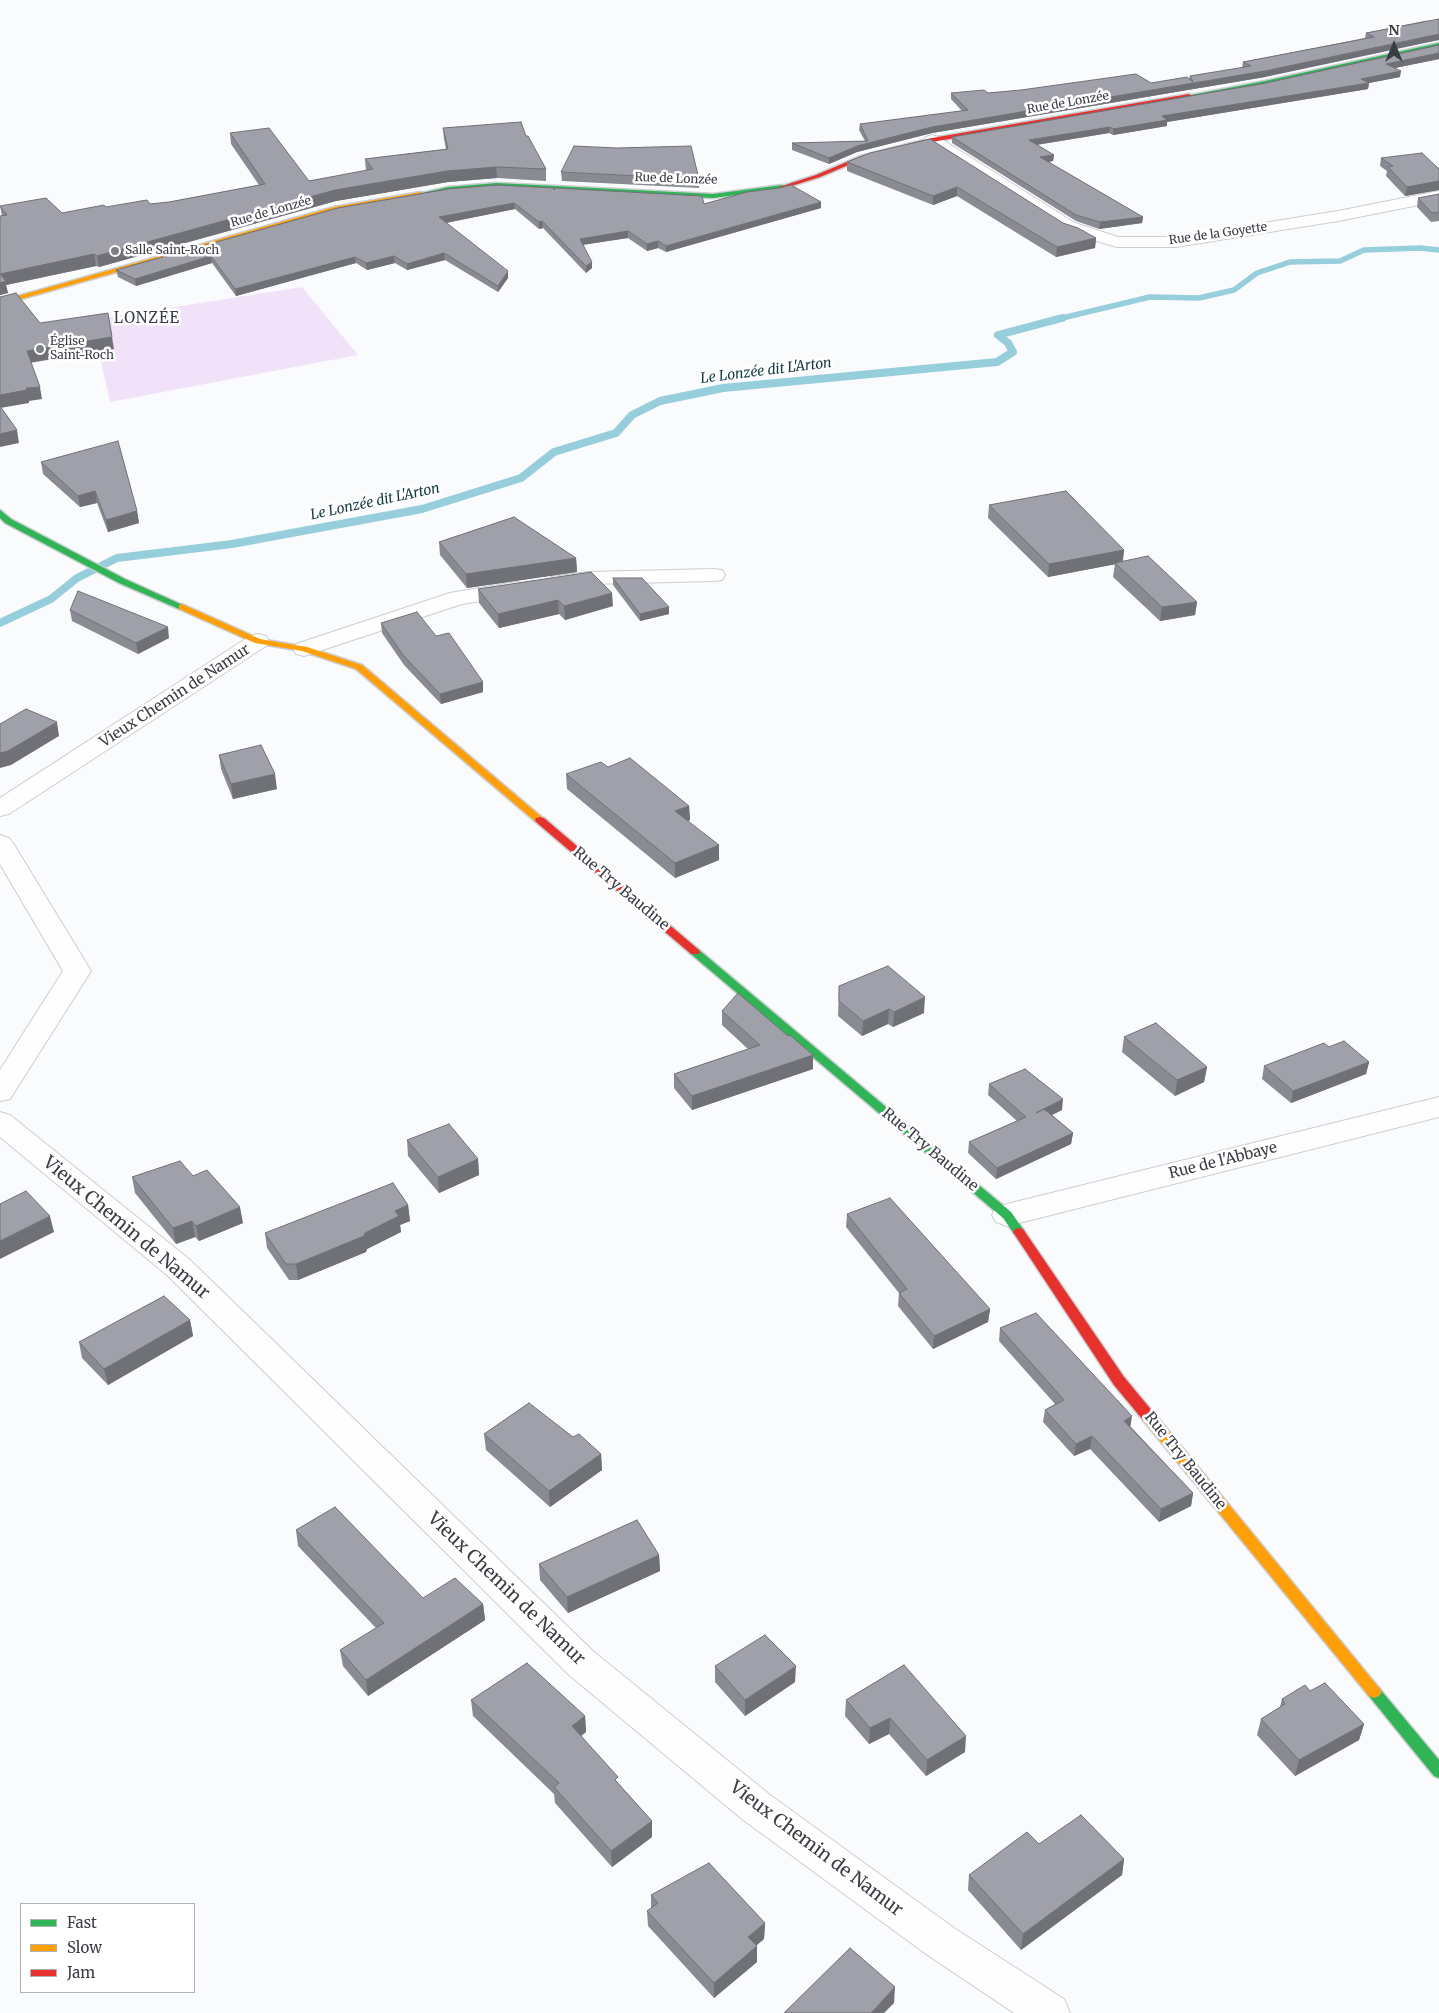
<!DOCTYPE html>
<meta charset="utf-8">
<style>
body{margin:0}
#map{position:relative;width:1439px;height:2013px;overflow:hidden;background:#f9fbfd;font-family:Merriweather,serif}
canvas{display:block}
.legend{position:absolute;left:20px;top:1903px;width:175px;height:90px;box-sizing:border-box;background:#fff;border:1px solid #b0b1b4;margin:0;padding:6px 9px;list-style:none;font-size:15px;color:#3a3d44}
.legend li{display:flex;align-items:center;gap:10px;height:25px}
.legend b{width:25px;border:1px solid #b0b1b4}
.north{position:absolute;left:1369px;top:20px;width:50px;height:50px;-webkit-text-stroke:4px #fff;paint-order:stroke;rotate:0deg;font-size:14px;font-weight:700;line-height:20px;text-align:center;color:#3a3d44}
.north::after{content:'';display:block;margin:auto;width:18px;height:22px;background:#3a3d44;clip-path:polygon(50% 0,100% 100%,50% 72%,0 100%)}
</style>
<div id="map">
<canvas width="1439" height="2013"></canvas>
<ul class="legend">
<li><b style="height:6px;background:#30b455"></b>Fast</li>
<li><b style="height:6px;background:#ff9f0a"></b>Slow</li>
<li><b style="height:6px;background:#e5322d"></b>Jam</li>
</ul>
<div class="north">N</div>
</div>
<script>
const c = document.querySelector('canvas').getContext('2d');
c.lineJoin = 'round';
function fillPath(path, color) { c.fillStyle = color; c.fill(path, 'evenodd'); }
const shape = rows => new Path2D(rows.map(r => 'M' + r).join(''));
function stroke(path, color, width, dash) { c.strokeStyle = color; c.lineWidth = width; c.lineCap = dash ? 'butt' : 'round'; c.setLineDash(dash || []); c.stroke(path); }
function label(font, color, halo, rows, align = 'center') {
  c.font = font + ' Merriweather,serif'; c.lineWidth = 5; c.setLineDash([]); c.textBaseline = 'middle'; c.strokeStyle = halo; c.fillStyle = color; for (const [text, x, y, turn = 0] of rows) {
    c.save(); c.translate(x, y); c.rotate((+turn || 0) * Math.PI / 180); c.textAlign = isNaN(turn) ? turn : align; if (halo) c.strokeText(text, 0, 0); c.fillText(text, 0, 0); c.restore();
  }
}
const green = shape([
 [302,287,358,355,110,402,92,320]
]);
const streamFar1 = shape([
 [1058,319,1150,297,1199,298,1234,290,1257,273,1290,262,1340,261,1364,250,1420,248,1439,250]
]);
const stream = shape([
 [0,623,51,599,77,578,117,558,232,544,422,509,521,478,554,452,616,433,632,415,660,401,723,388,997,362,1013,352,1008,343,998,335,1062,318]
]);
const street = shape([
 [932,135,938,137,1075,223,1118,237,1176,237,1338,211,1439,191,1439,201,1338,221,1176,247,1117,247,1063,231,926,143,924,140,926,137,932,135],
 [714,569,722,570,725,575,722,580,714,581,588,584,559,589,551,587,548,582,551,577,588,572,714,569],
 [516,582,524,584,527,589,524,594,462,604,304,656,296,654,293,649,296,644,450,593,516,582],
 [258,634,266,636,269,641,266,646,9,814,0,816,0,798,250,636,258,634],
 [0,835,9,838,13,843,91,971,10,1099,0,1101,0,1070,63,971,0,864,0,835],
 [1439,1097,1439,1117,1007,1226,996,1222,992,1215,996,1208,1007,1204,1439,1097],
 [0,1112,10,1115,189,1259,594,1652,770,1795,954,1928,1064,1999,1070,2013,1014,2013,926,1954,742,1819,568,1674,167,1275,0,1137,0,1112]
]);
const fast = shape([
 [1439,43,1439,47,1265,85,1189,98,1186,96,1265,81,1439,43],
 [497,183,713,194,782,185,785,187,782,189,713,198,497,187,448,191,421,196,418,194,448,187,497,183],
 [0,510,11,519,125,579,187,607,185,609,179,609,119,583,5,523,0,518,0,510],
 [695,949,699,950,1011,1212,1025,1232,1023,1235,1015,1235,1003,1218,691,954,690,952,695,949],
 [1374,1686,1379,1688,1439,1760,1439,1778,1434,1776,1369,1696,1366,1692,1369,1688,1374,1686]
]);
const slow = shape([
 [421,192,423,193,423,195,337,210,0,305,0,301,334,207,421,192],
 [182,604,260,639,307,647,362,665,545,820,544,822,536,822,356,669,302,651,255,643,179,609,179,605,182,604],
 [1148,1411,1153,1412,1379,1688,1382,1692,1379,1696,1374,1698,1369,1696,1143,1420,1141,1416,1143,1412,1148,1411]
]);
const jam = shape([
 [1189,94,1192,96,1191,97,932,142,865,158,820,177,782,189,779,187,816,175,861,156,932,138,1189,94],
 [540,817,544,818,699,950,700,952,699,954,691,954,536,822,535,820,536,818,540,817],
 [1019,1228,1023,1229,1124,1377,1153,1412,1155,1416,1153,1420,1148,1421,1143,1420,1114,1385,1015,1235,1013,1232,1015,1229,1019,1228]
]);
const wall = shape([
 [1429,20,1265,77,932,133,857,152,829,164,792,150,792,143,865,141,859,130,860,124,962,111,951,99,951,93,988,93,1151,83,1189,79,1190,76,1242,68,1243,62,1365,38,1366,33],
 [1439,45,1439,59,1395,68,1400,77,1369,83,1368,89,1167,122,1167,126,1113,135,1109,133,1037,145,1054,155,1053,161,1048,162,1143,217,1142,223,1099,229,1076,221,952,143,952,137,1266,83],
 [443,128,526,136,546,169,546,181,497,178,448,182,336,201,99,267,96,266,6,285,8,293,0,295,2,216,0,206,62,213,106,207,150,204,169,202,259,185,231,144,230,133,309,181,366,171,365,159,446,149,444,139],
 [870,153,1063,223,1096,238,1095,248,1056,257,957,196,933,205,847,171,847,162],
 [1381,158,1439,169,1439,190,1405,196,1386,176,1387,171,1380,166],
 [561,172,699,179,699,188,562,181],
 [554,190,704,204,821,208,666,252,658,248,647,251,628,238,583,245,592,268,586,273,543,228,539,229,515,209,446,223,508,278,498,292,445,260,407,270,395,263,367,270,356,263,236,296,212,263,136,286,118,277,116,270],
 [1439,194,1439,221,1431,222,1417,207,1418,198],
 [41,462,137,511,139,523,108,532,97,503,80,507,43,474],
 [989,505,1124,550,1123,562,1197,602,1195,615,1160,621,1113,577,1115,564,1048,577,988,518],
 [439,542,576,558,577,572,467,588,440,555],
 [613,578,669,607,669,614,640,621,613,585],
 [478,589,613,606,565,620,559,614,499,628,479,603],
 [70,610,169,638,138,654,72,621],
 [381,623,436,636,483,682,483,692,441,704,404,665,382,633],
 [219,755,277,789,233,799,221,769],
 [608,767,689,806,690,820,688,821,719,860,675,878,567,789,566,774],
 [839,986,924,1013,893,1027,888,1024,862,1036,838,1016],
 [722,1011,788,1036,813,1055,813,1069,692,1110,674,1088,674,1074,748,1049,722,1025],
 [1124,1037,1207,1067,1204,1082,1175,1096,1122,1052],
 [1329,1047,1369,1062,1366,1074,1291,1103,1262,1079,1264,1066],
 [989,1084,1062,1110,1052,1115,1073,1133,1071,1144,996,1179,968,1153,969,1142,1017,1121,988,1095],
 [407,1140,478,1159,479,1175,439,1193,408,1156],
 [193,1176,243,1223,199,1241,195,1237,176,1244,135,1193,132,1177],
 [408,1205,410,1221,400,1225,401,1232,367,1249,366,1252,298,1280,289,1280,267,1248,265,1233],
 [847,1214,990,1309,988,1322,933,1349,898,1306,899,1293,846,1227],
 [190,1320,193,1336,108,1385,82,1358,79,1342],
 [1000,1328,1131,1427,1193,1493,1191,1506,1159,1522,1090,1449,1074,1456,1043,1422,1045,1410,1055,1404,999,1341],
 [484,1434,601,1454,602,1470,550,1507,486,1450],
 [296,1530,423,1598,483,1604,485,1620,368,1696,343,1666,340,1650,376,1628,298,1546],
 [659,1555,660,1571,568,1613,540,1580,539,1564],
 [904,1665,965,1752,926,1776,889,1734,869,1744,845,1716,846,1700],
 [715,1666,795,1682,745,1716,715,1682],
 [1282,1699,1364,1724,1359,1740,1295,1776,1257,1735,1261,1719,1280,1707],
 [471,1700,585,1716,586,1732,581,1736,618,1783,652,1821,652,1837,612,1867,555,1803,554,1794,473,1716],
 [1039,1844,1124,1859,1122,1875,1021,1950,968,1890,969,1875],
 [651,1895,765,1923,764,1939,757,1945,757,1962,714,1998,648,1926,647,1911,651,1908]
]);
const shadedWall = shape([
 [1439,34,1439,40,1265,77,932,133,857,152,829,164,829,158,857,146,932,127,1265,71],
 [1439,53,1439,59,1385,70,1386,64],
 [1401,71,1400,77,1369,83,1368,89,1167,122,1167,126,1113,135,1113,129,1162,116,1361,79],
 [1110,127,1109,133,1028,146,1029,140],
 [1054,155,1053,161,1039,164,1040,157],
 [496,167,497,178,448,182,336,201,99,267,97,256,335,190,447,171],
 [1439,181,1439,190,1405,196,1407,187],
 [957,187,957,196,933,205,933,196],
 [821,202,821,208,666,252,666,246],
 [514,203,515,209,440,224,439,217],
 [1143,217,1142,223,1099,229,1100,222],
 [542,221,543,228,539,229,539,222],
 [628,231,628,238,580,245,580,239],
 [1096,238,1095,248,1056,257,1057,247],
 [658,241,658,248,647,251,647,244],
 [444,253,445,260,407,270,407,264],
 [94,254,96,266,6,285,8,293,0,295,0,274],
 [211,256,212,263,136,286,135,279],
 [394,256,395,263,367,270,366,263],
 [355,257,356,263,236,296,235,289],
 [592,262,592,268,586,273,586,266],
 [508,271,508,278,498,292,498,286],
 [108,313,114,349,29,363,27,351],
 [40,387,42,399,29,401,29,403,0,408,0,395,26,388],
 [17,430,19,443,0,447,0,434],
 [95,491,97,503,80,507,78,496],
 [137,511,139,523,108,532,106,520],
 [1124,550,1122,563,1048,577,1049,564],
 [576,558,577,572,467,588,466,574],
 [612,593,613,606,565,620,564,606],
 [558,600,559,614,499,628,498,614],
 [1197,602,1195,615,1160,621,1162,607],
 [669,607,669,614,640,621,640,614],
 [168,627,169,638,138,654,136,643],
 [483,682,483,692,441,704,440,694],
 [57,722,59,736,11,765,0,768,0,753],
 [275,774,277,789,233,799,231,784],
 [689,806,690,820,675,826,675,811],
 [719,845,719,860,675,878,675,863],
 [925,997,924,1013,893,1027,894,1012],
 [889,1009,888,1024,862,1036,863,1021],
 [813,1055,813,1069,692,1110,692,1096],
 [1369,1062,1366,1074,1291,1103,1293,1091],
 [1207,1067,1204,1082,1175,1096,1177,1080],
 [1063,1099,1062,1110,1035,1123,1036,1113],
 [1073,1133,1071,1144,996,1179,997,1168],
 [478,1159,479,1175,439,1193,438,1177],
 [408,1205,410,1221,400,1225,401,1232,367,1249,366,1252,298,1280,296,1264,395,1211],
 [240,1207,243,1223,199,1241,196,1226],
 [50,1216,54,1232,0,1259,0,1241],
 [192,1221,195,1237,176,1244,173,1228],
 [990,1309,988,1322,933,1349,934,1336],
 [190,1320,193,1336,108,1385,104,1369],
 [1132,1416,1130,1429,1124,1421],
 [1092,1436,1090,1449,1074,1456,1076,1444],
 [601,1454,602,1470,550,1507,549,1491],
 [1193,1493,1191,1506,1159,1522,1161,1509],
 [659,1555,660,1571,568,1613,567,1597],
 [483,1604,485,1620,368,1696,366,1680],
 [796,1666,795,1682,745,1716,745,1700],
 [585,1716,586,1732,573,1742,572,1726],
 [890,1718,889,1734,869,1744,870,1728],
 [1364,1724,1359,1740,1295,1776,1299,1760],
 [966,1736,965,1752,926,1776,927,1760],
 [652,1821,652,1837,612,1867,611,1851],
 [1124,1859,1122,1875,1021,1950,1023,1934],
 [765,1923,764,1939,748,1952,748,1937],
 [757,1946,757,1962,714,1998,714,1983],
 [895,1987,894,2003,884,2013,871,2013]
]);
const building = shape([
 [1439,19,1439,34,1265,71,932,127,857,146,829,158,792,143,868,141,860,124,968,110,951,93,984,90,988,93,1021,90,1136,74,1151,83,1187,77,1193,82,1190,76,1251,66,1243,62,1374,37,1366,33,1439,19],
 [1439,45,1439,53,1386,64,1401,71,1361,79,1369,83,1162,116,1167,120,1113,129,1110,127,1029,140,1054,155,1040,157,1143,217,1100,222,1076,215,952,137,1266,83,1439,45],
 [521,122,526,136,528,136,546,169,496,167,447,171,335,190,97,256,94,254,0,274,0,216,7,215,0,206,46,198,62,213,104,205,106,207,147,200,150,204,169,202,265,184,230,133,269,128,309,181,373,169,365,159,448,149,443,128,521,122],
 [930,139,1063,223,1078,228,1096,238,1057,247,957,187,933,196,847,162,870,153,930,139],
 [574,146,617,148,691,146,699,179,561,172,574,146],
 [1422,153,1439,169,1439,181,1407,187,1388,167,1393,166,1381,158,1422,153],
 [497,185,554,188,554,190,555,188,702,196,704,204,747,192,779,188,791,185,821,202,666,246,658,241,647,244,628,231,580,239,592,262,586,266,542,221,539,222,514,203,439,217,508,271,498,286,444,253,407,264,394,256,366,263,355,257,235,289,211,256,135,279,116,270,338,208,448,189,497,185],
 [1439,194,1439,212,1432,213,1418,198,1439,194],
 [0,274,6,281,0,283,0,274],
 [16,293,40,323,108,313,112,337,27,351,40,387,26,388,27,390,0,395,0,297,16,293],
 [0,406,17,430,0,434,0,406],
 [118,441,137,511,106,520,95,491,78,496,41,462,118,441],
 [1066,491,1124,550,1049,564,989,505,1066,491],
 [514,517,576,558,466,574,439,542,514,517],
 [1148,556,1197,602,1162,607,1115,563,1148,556],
 [591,572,612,593,564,606,558,600,498,614,478,589,591,572],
 [613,578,642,578,669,607,640,614,613,578],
 [78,591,168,627,136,643,70,610,78,591],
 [417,612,436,636,449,633,483,682,440,694,403,655,381,623,417,612],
 [26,709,57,722,8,751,0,753,0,724,26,709],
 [261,745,275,774,231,784,219,755,261,745],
 [630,758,689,806,675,811,719,845,675,863,566,774,601,762,608,767,630,758],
 [888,966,925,997,894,1012,889,1009,863,1021,839,1001,839,986,888,966],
 [738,993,788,1036,790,1035,813,1055,692,1096,674,1074,760,1045,722,1011,738,993],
 [1156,1023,1207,1067,1177,1080,1124,1037,1156,1023],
 [1344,1041,1369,1062,1293,1091,1264,1066,1324,1043,1329,1047,1344,1041],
 [1025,1069,1063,1099,1036,1113,1044,1109,1073,1133,997,1168,969,1142,1026,1117,989,1084,1025,1069],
 [449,1124,478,1159,438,1177,407,1140,449,1124],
 [180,1161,193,1176,207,1170,240,1207,196,1226,192,1221,173,1228,132,1177,180,1161],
 [393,1183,408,1205,395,1211,399,1216,365,1233,364,1236,296,1264,286,1264,265,1233,393,1183],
 [26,1191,50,1216,0,1241,0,1204,26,1191],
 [890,1198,990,1309,934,1336,899,1293,907,1289,847,1214,890,1198],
 [164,1296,190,1320,104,1369,79,1342,164,1296],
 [1036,1313,1132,1416,1124,1421,1193,1493,1161,1509,1092,1436,1076,1444,1045,1410,1064,1400,1000,1328,1036,1313],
 [529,1403,573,1437,579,1434,601,1454,549,1491,484,1434,529,1403],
 [335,1507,423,1598,455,1578,483,1604,366,1680,340,1650,384,1623,296,1530,335,1507],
 [637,1520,659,1555,567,1597,539,1564,637,1520],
 [765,1635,796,1666,745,1700,715,1666,765,1635],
 [527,1663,585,1716,572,1726,618,1777,615,1780,652,1821,611,1851,554,1787,559,1783,471,1700,527,1663],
 [904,1665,966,1736,927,1760,890,1718,870,1728,846,1700,904,1665],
 [1325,1683,1364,1724,1299,1760,1261,1719,1285,1704,1282,1699,1305,1685,1310,1691,1325,1683],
 [1081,1815,1124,1859,1023,1934,969,1875,1027,1832,1039,1844,1081,1815],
 [709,1863,765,1923,748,1937,757,1946,714,1983,647,1911,658,1903,651,1895,709,1863],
 [850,1948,895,1987,871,2013,784,2013,850,1948]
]);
const markers = [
 [115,251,5,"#7d8085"],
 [40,349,5,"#7d8085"]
];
const farStreetnames = [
 ["Rue de Lonzée",1068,103,-10],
 ["Rue de Lonzée",676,179,2],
 ["Rue de Lonzée",271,212,-16],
 ["Rue de la Goyette",1218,234,-8]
];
const farPoinames = [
 ["Salle Saint-Roch",125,251],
 ["Église",50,342],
 ["Saint-Roch",50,356]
];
const farWaternames = [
 ["Le Lonzée dit L'Arton",766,371,-7],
 ["Le Lonzée dit L'Arton",375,502,-12]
];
const farQuarternames = [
 ["LONZÉE",147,319]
];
const streetNames = [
 ["Vieux Chemin de Namur",175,696,-33],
 ["Rue Try Baudine",621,889,40],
 ["Rue Try Baudine",930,1150,40],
 ["Rue de l'Abbaye",1223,1161,-14],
 ["Rue Try Baudine",1185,1461,51]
];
const nearStreetnames = [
 ["Vieux Chemin de Namur",126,1228,40],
 ["Vieux Chemin de Namur",506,1589,44],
 ["Vieux Chemin de Namur",816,1849,37]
];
fillPath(green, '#f1e2f9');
stroke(streamFar1, '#97cedb', 5.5);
stroke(stream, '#97cedb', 8);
stroke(street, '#cbced2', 2);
stroke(fast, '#cbced2', 3);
stroke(slow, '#cbced2', 3);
stroke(jam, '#cbced2', 3);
fillPath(street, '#fefeff');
fillPath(fast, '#30b455');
fillPath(slow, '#ff9f0a');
fillPath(jam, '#e5322d');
fillPath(wall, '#8a8a92');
fillPath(shadedWall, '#707077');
fillPath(building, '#a0a0aa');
stroke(building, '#707077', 1);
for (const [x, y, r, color] of markers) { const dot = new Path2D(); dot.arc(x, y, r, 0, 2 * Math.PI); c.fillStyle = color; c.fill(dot); stroke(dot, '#fff', 2); }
label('12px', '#3a3d44', '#fff', farStreetnames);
label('12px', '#3a3d44', '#fff', farPoinames, 'left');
label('italic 14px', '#153a42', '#fff', farWaternames);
c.letterSpacing = '1px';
label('15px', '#383e4b', '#fff', farQuarternames);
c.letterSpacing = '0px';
label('15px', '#3a3d44', '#fff', streetNames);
label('18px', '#3a3d44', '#fff', nearStreetnames);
</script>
